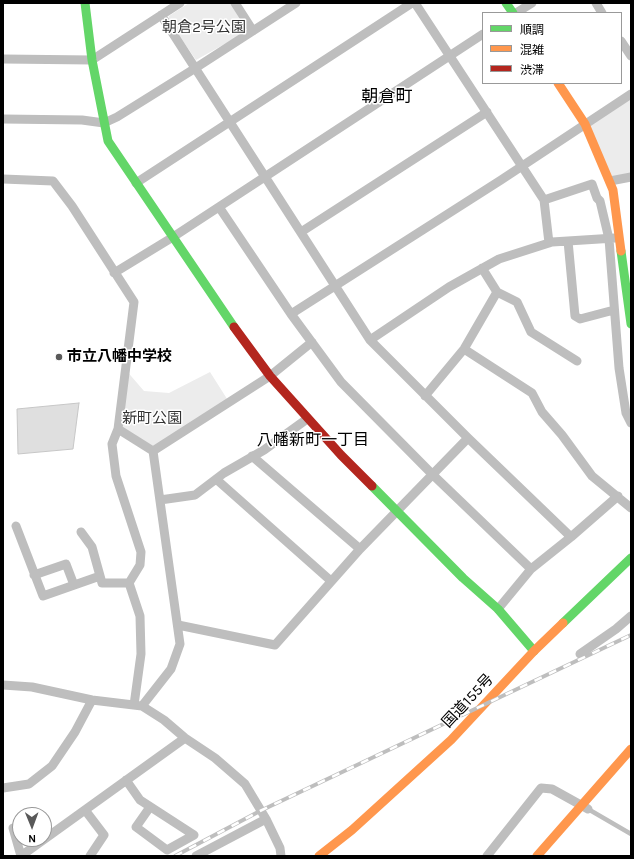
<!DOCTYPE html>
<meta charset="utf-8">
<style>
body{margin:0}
#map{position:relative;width:634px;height:859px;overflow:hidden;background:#fff;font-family:Karla,"Noto Sans JP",sans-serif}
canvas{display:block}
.frame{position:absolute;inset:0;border:4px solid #000;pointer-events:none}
.legend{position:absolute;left:482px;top:12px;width:140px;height:72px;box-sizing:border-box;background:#fff;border:1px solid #999;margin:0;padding:5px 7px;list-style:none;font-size:12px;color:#000}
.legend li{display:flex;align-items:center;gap:8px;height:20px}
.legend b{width:20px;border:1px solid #999}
.north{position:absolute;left:12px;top:807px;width:40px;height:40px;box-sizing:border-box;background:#fff;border:1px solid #999;border-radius:50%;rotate:179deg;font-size:11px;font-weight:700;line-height:16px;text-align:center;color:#000}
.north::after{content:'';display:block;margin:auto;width:14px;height:18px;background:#595959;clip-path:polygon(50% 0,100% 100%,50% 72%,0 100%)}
</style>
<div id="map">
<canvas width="634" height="859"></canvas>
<div class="frame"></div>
<ul class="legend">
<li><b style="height:5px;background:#63d668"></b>順調</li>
<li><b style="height:5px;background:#ff974d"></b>混雑</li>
<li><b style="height:5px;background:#b3261e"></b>渋滞</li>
</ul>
<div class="north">N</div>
</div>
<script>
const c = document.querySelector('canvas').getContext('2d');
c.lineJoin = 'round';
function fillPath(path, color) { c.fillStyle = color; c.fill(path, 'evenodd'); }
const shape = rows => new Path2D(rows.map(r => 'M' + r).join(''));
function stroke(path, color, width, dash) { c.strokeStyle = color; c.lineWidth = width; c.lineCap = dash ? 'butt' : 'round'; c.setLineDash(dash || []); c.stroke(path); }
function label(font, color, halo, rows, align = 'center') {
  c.font = font + ' Karla,"Noto Sans JP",sans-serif'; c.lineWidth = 3; c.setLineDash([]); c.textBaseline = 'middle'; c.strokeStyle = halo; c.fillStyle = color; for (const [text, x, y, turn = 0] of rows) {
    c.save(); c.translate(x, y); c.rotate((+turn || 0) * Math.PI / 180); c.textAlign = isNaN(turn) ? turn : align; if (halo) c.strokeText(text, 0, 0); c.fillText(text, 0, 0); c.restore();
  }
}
const green = shape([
 [189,3,231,3,248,31,196,60,168,19,169,16],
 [631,94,631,177,610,181,585,124],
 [125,369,144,391,169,393,210,372,229,402,153,451,118,429]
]);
const building = shape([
 [79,403,73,449,18,454,17,409,79,403]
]);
const lane = shape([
 [588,809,631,834]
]);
const street = shape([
 [235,3,253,31],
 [415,3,544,200,549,243],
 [596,3,602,13],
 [516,13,532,3],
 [161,15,370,340,468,438,571,537,531,569,498,609],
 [621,41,631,56],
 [3,59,92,60,180,3],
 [3,119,82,120,104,123,117,117,194,69,296,3],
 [3,179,53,181,72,206,134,302,118,429,153,451],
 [610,181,631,177],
 [136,183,412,3],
 [544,200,592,184,597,198,600,201,609,239,619,368,626,413,631,423],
 [219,207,291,314,341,382,432,474,531,569],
 [301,232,487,112],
 [568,241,575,316,580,319,614,310],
 [114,273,173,237,483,34],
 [497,292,517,302,531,332,577,361],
 [291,314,501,180,631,94],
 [370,340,449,287,499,259,552,242,615,238],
 [464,349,532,393,542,412,562,435,592,476,631,508],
 [425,396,464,349,497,292,482,268],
 [118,429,112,444,116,476,141,552,140,565,129,583,140,616,141,654,134,705],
 [153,451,270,376,312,342],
 [252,456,360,549],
 [216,479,331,581],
 [160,500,195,495,224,473,264,450,307,419],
 [16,526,43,596,100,576],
 [81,532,92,547,102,583,129,583],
 [571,537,618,496],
 [34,575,66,564,74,585],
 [178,625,275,645,360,549,468,438],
 [580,654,616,629,631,616],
 [3,685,32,687,92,700,142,706,164,720,185,738,215,758,245,784,266,819,280,848,281,856],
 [142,706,171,669,180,644,153,451],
 [126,780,140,800,194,835,167,850,136,827,150,807],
 [3,788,29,784,52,766,75,732,92,700],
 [85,810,104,835,90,856],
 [13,828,21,856],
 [21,856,185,738],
 [196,856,266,819],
 [487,856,541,788,552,789,588,809]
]);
const fast = shape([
 [85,3,92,60,108,141,234,327],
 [506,3,513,13],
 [621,251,631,324],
 [372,486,463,578,498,609,534,651],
 [563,623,631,558]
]);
const slow = shape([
 [558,83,585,124,613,190,621,251],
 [319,856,352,830,451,740,534,651,563,623],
 [537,856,631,749]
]);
const jam = shape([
 [234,327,270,376,341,455,372,486]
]);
const rail = shape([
 [175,856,260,811,631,635]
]);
const markers = [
 [59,357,4,"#595959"]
];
const parkNames = [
 ["朝倉2号公園",204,28],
 ["新町公園",152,419]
];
const poiNames = [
 ["市立八幡中学校",67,357]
];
const streetNames = [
 ["国道155号",468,701,-47]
];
const neighbourhoodNames = [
 ["八幡新町一丁目",313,440]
];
const quarterNames = [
 ["朝倉町",387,97]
];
fillPath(green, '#ececec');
fillPath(building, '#dfdfdf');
stroke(building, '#c7c7c7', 1);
stroke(lane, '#bebebe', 4.5);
stroke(street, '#bebebe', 9);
stroke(fast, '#63d668', 9);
stroke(slow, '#ff974d', 9);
stroke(jam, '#b3261e', 9);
stroke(rail, '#bebebe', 4);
stroke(rail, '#fff', 2.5, [8]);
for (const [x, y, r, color] of markers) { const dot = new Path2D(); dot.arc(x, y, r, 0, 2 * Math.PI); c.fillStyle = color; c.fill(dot); stroke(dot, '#fff', 1.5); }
label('15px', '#333', '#fff', parkNames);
label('bold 15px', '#000', '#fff', poiNames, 'left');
label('15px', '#000', '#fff', streetNames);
label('16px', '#000', '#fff', neighbourhoodNames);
label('17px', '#000', '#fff', quarterNames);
</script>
